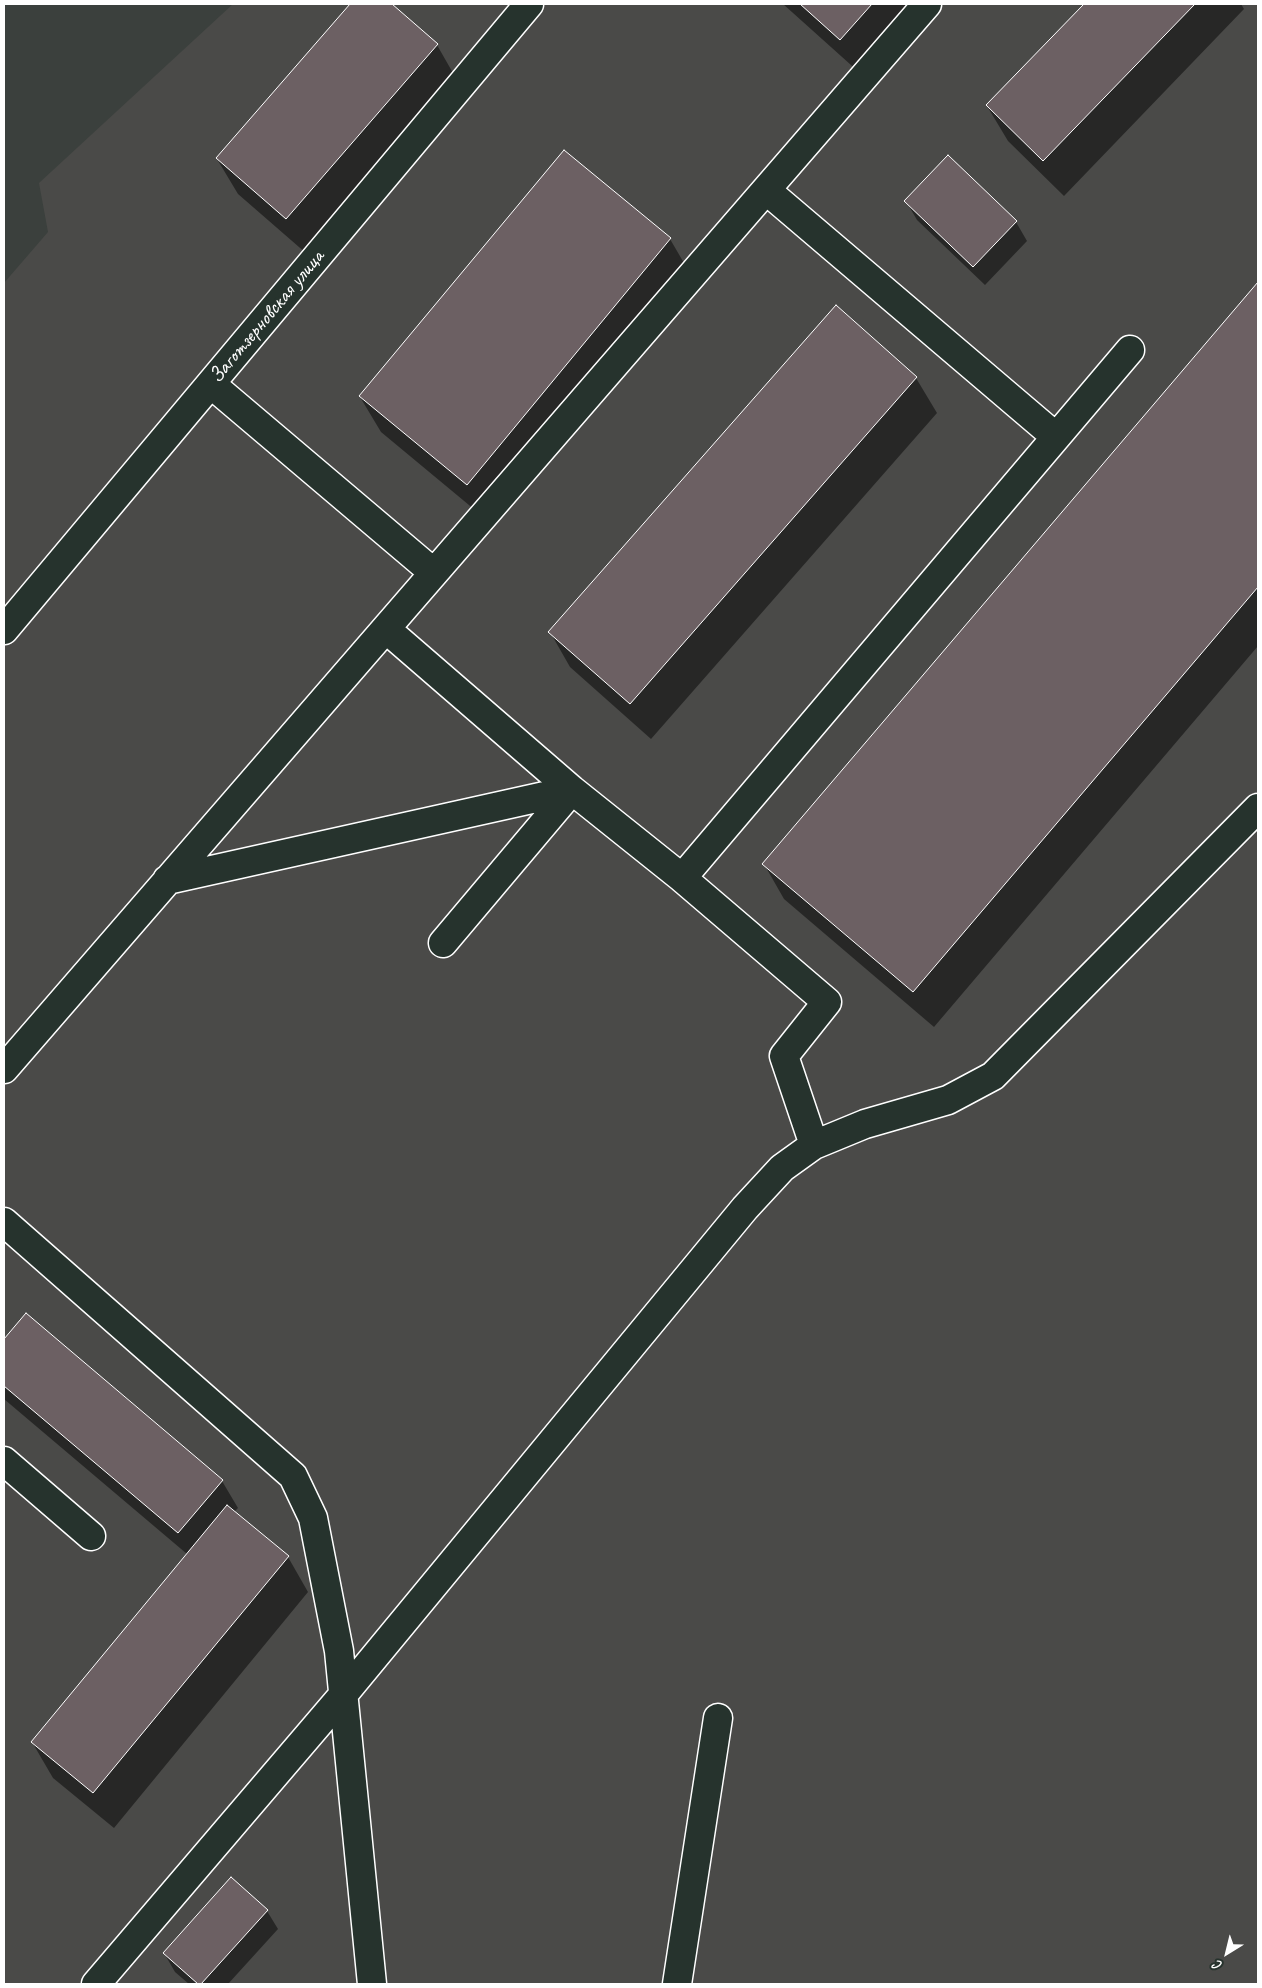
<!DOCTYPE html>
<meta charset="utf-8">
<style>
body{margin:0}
#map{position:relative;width:1262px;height:1988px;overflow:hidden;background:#3b403d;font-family:Caveat,sans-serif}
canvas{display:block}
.frame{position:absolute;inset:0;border:5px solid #fff;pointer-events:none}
.north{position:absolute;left:1202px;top:1928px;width:50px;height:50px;-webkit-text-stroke:4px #26332d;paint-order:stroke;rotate:216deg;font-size:14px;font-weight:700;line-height:20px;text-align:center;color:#fff}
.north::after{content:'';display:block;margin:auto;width:18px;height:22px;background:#fff;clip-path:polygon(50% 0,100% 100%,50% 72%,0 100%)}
</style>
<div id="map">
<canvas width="1262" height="1988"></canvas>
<div class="frame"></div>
<div class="north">С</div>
</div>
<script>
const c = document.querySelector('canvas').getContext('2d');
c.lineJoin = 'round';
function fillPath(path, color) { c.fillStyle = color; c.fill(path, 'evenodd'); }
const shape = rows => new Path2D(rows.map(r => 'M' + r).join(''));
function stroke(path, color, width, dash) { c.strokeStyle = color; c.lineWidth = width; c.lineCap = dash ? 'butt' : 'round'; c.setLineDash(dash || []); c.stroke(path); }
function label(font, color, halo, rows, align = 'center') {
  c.font = font + ' Caveat,sans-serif'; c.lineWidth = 5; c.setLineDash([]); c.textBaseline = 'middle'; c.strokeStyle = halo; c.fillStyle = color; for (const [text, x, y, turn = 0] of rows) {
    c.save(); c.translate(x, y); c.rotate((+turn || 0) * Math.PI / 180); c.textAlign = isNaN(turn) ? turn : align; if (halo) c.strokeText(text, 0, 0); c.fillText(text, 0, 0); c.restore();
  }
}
const built = shape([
 [233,4,1258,4,1258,1984,4,1984,4,283,48,232,39,183]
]);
const shadow = shape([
 [351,4,390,4,437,45,457,80,307,254,238,194,217,159],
 [783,4,924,4,861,74],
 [1086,4,1241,4,1244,9,1064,196,1008,141,987,106],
 [564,151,670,239,691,275,487,520,381,432,360,397],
 [906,201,1016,222,1027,241,985,285,917,220],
 [1258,284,1258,646,934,1027,784,899,764,864],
 [836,307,916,378,937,413,651,739,570,667,550,632],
 [26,1315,222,1481,238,1508,234,1512,288,1557,308,1592,114,1828,53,1778,32,1742,187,1554,4,1399,4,1341],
 [267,1911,278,1929,228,1984,189,1984,175,1972,164,1953]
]);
const building = shape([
 [350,4,392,4,438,44,286,219,216,158,350,4],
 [800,4,872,4,840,40,800,4],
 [1084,4,1195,4,1043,161,986,105,1084,4],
 [564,150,671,238,467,485,359,396,564,150],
 [948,155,1017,221,973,267,904,201,948,155],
 [1258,282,1258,587,913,992,762,864,1258,282],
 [836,305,917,377,630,704,548,632,836,305],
 [26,1313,223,1480,178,1533,4,1386,4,1339,26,1313],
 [227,1505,289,1556,93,1793,31,1742,227,1505],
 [231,1877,268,1910,201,1984,198,1984,163,1953,231,1877]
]);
const minor = shape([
 [766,190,1056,437],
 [211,384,434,573],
 [386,629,572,790,682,878,827,1002,784,1056,814,1145],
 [4,630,529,4],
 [682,878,1130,350],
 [167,880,572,790],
 [443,943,572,790],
 [4,1069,927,4],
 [4,1222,293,1476,313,1518,339,1651,372,1984],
 [4,1461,91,1536],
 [96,1984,343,1695,745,1208,782,1168,814,1145,865,1124,948,1100,993,1076,1258,808],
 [677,1984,718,1718]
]);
const streetNames = [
 ["Заготзерновская улица",267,317,-50]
];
fillPath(built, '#4a4a48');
fillPath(shadow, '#0007');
fillPath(building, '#6c6063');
stroke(building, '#fff', 1);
stroke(minor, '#fff', 31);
stroke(minor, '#26332d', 28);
label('21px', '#fff', '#26332d', streetNames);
</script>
